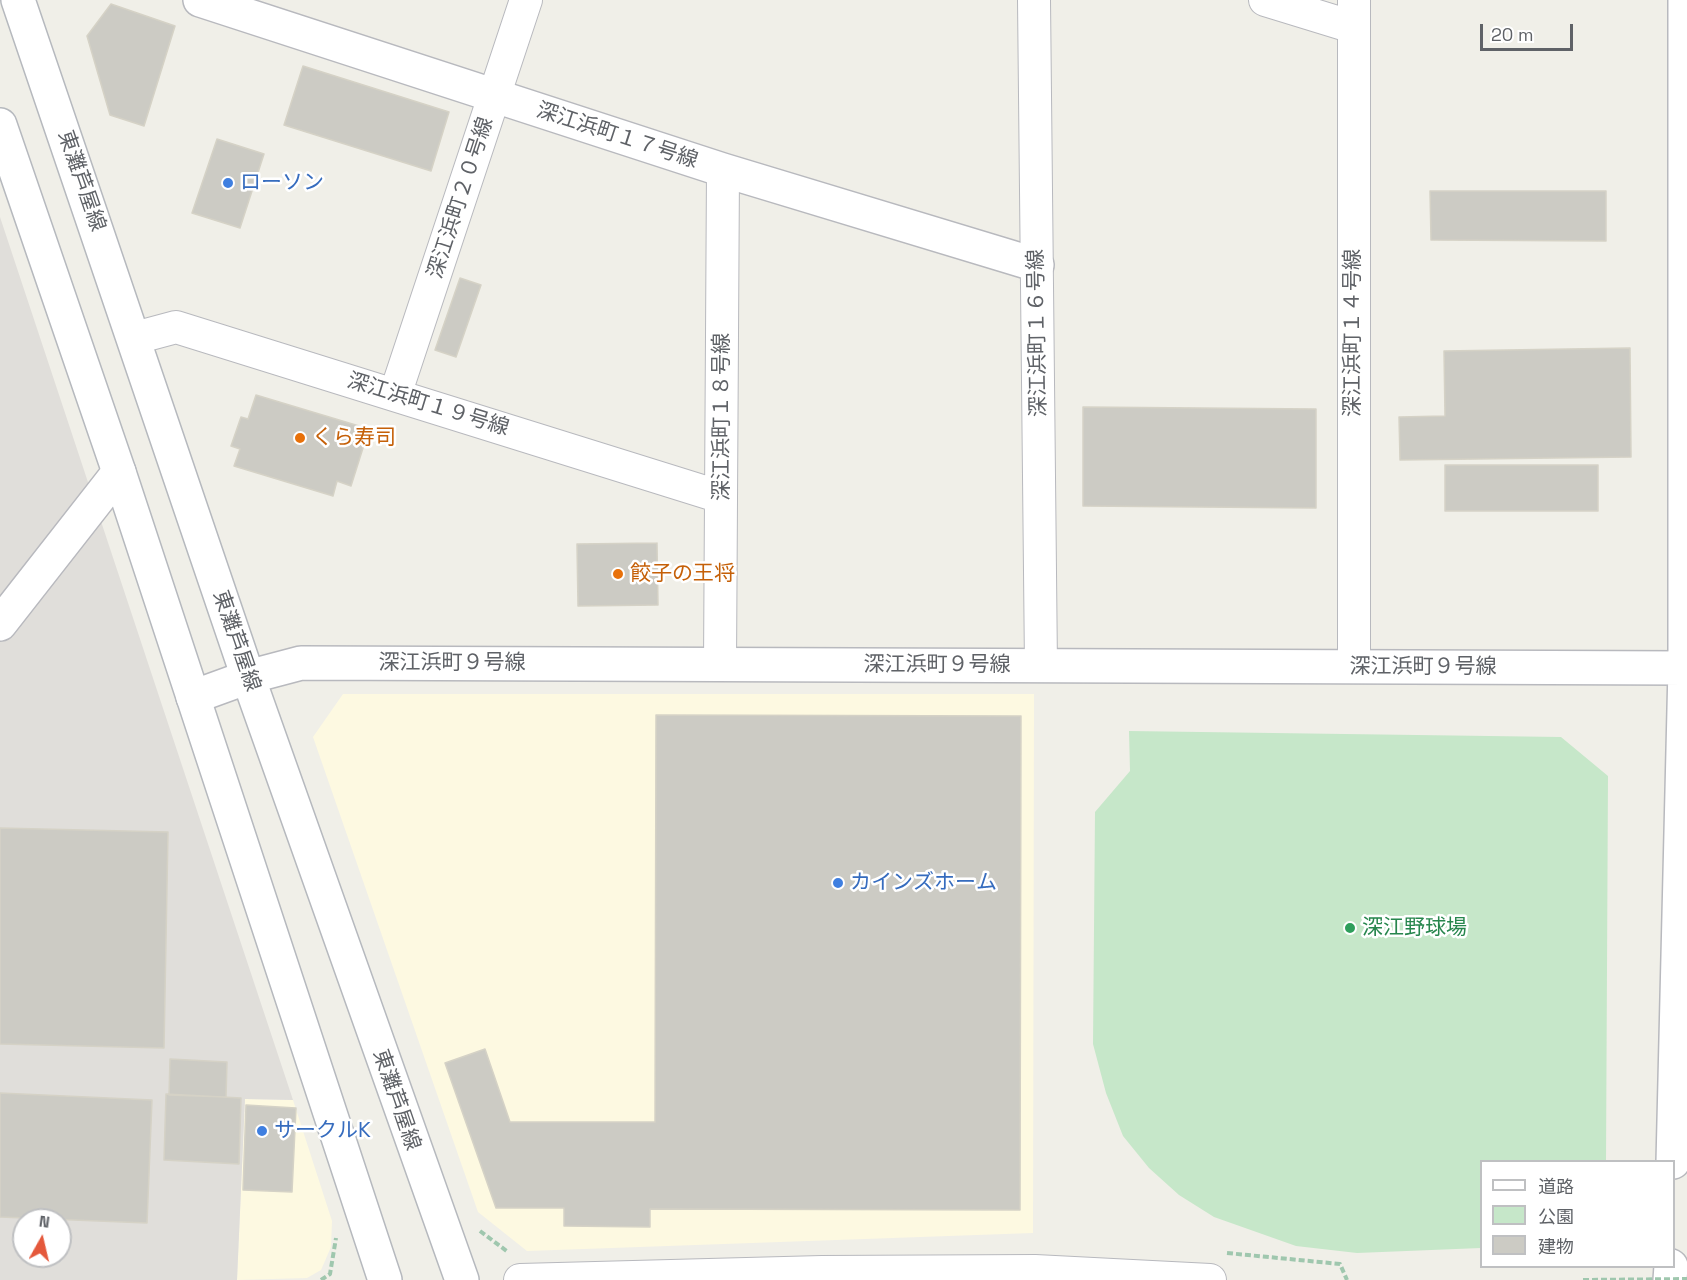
<!DOCTYPE html>
<meta charset="utf-8">
<style>
body{margin:0}
#map{position:relative;width:1687px;height:1280px;overflow:hidden;background:#f0efe8;font-family:"Space Grotesk","Noto Sans JP",sans-serif}
canvas{display:block}
.legend{position:absolute;left:1480px;top:1160px;width:195px;height:108px;box-sizing:border-box;background:#fff;border:2px solid #bfc0c2;margin:0;padding:8px 10px;list-style:none;font-size:18px;color:#5f6267}
.legend li{display:flex;align-items:center;gap:12px;height:30px}
.legend b{width:30px;border:2px solid #bfc0c2}
.north{position:absolute;left:12px;top:1208px;width:60px;height:60px;box-sizing:border-box;background:#fff;border:2px solid #bfc0c2;border-radius:50%;rotate:8deg;font-size:16px;font-weight:700;line-height:24px;text-align:center;color:#5f6267}
.north::after{content:'';display:block;margin:auto;width:21px;height:27px;background:#e4583b;clip-path:polygon(50% 0,100% 100%,50% 72%,0 100%)}
.scale{position:absolute;left:1480px;top:24px;width:93px;height:27px;box-sizing:border-box;border:3px solid #5f6267;border-top:0;padding-left:8px;font-size:18px;line-height:21px;white-space:nowrap;color:#5f6267;-webkit-text-stroke:4px #fff;paint-order:stroke}
</style>
<div id="map">
<canvas width="1687" height="1280"></canvas>
<ul class="legend">
<li><b style="height:8px;background:#fff"></b>道路</li>
<li><b style="height:16px;background:#c6e7c9"></b>公園</li>
<li><b style="height:16px;background:#cccbc4"></b>建物</li>
</ul>
<div class="north">N</div>
<div class="scale">20 m</div>
</div>
<script>
const c = document.querySelector('canvas').getContext('2d');
c.lineJoin = 'round';
function fillPath(path, color) { c.fillStyle = color; c.fill(path, 'evenodd'); }
const shape = rows => new Path2D(rows.map(r => 'M' + r).join(''));
function stroke(path, color, width, dash) { c.strokeStyle = color; c.lineWidth = width; c.lineCap = dash ? 'butt' : 'round'; c.setLineDash(dash || []); c.stroke(path); }
function label(font, color, halo, rows, align = 'center') {
  c.font = font + ' "Space Grotesk","Noto Sans JP",sans-serif'; c.lineWidth = 5; c.setLineDash([]); c.textBaseline = 'middle'; c.strokeStyle = halo; c.fillStyle = color; for (const [text, x, y, turn = 0] of rows) {
    c.save(); c.translate(x, y); c.rotate((+turn || 0) * Math.PI / 180); c.textAlign = isNaN(turn) ? turn : align; if (halo) c.strokeText(text, 0, 0); c.fillText(text, 0, 0); c.restore();
  }
}
const commercial = shape([
 [343,694,1034,694,1033,1233,527,1251,478,1212,313,737],
 [245,1099,293,1100,332,1221,331,1247,321,1270,307,1278,237,1280]
]);
const industrial = shape([
 [0,217,293,1100,245,1099,237,1280,0,1280],
 [24,1220,60,1220,60,1256,24,1256]
]);
const green = shape([
 [1129,731,1561,737,1608,776,1606,1161,1482,1162,1481,1248,1357,1253,1296,1246,1214,1217,1179,1195,1149,1168,1123,1136,1106,1093,1093,1044,1095,812,1130,771]
]);
const building = shape([
 [111,4,175,26,144,126,110,115,87,36,111,4],
 [303,66,449,112,431,171,284,125,303,66],
 [217,139,264,154,240,228,192,213,217,139],
 [1430,191,1606,191,1606,241,1431,240,1430,191],
 [460,278,481,285,456,357,435,350,460,278],
 [1630,348,1631,457,1400,460,1399,417,1445,416,1444,351,1630,348],
 [256,395,369,429,351,486,337,481,333,496,234,466,240,449,231,446,241,417,248,419,256,395],
 [1083,407,1316,409,1316,508,1083,506,1083,407],
 [1445,465,1598,465,1598,511,1445,511,1445,465],
 [657,543,658,605,578,606,577,544,657,543],
 [656,715,1021,716,1020,1210,650,1209,650,1227,564,1226,564,1208,496,1208,445,1063,485,1049,510,1122,655,1122,656,715],
 [0,828,168,832,164,1048,0,1044,0,828],
 [170,1059,227,1062,226,1097,169,1095,170,1059],
 [0,1093,152,1100,147,1223,0,1217,0,1093],
 [166,1094,241,1098,239,1164,164,1160,166,1094],
 [246,1105,296,1108,292,1192,243,1190,246,1105]
]);
const path = shape([
 [480,1231,508,1252],
 [1227,1253,1340,1264,1347,1280],
 [321,1280,330,1274,336,1238]
]);
const minor = shape([
 [1034,0,1041,666],
 [1265,0,1353,27],
 [1354,0,1354,666],
 [135,338,176,327,721,497],
 [395,395,526,0],
 [720,664,723,170],
 [520,1280,822,1272,1035,1271,1210,1280]
]);
const tertiary = shape([
 [200,0,723,170,1037,265],
 [0,624,119,472],
 [193,697,248,677,301,663,1687,668],
 [1673,1162,1685,668,1685,0],
 [1670,1280,1671,1266]
]);
const secondary = shape([
 [18,0,248,677,462,1280],
 [0,125,119,472,385,1280]
]);
const pathBridge = shape([
 [1583,1280,1687,1279]
]);
const markers = [
 [228,183,6,"#3f7fe0"],
 [300,438,6,"#e8710a"],
 [618,574,6,"#e8710a"],
 [838,883,6,"#3f7fe0"],
 [1350,928,6,"#2e9e5b"],
 [262,1131,6,"#3f7fe0"]
];
const streetNames = [
 ["深江浜町１７号線",617,136,18],
 ["東灘芦屋線",81,181,71],
 ["深江浜町２０号線",461,198,-72],
 ["深江浜町１６号線",1038,333,-91],
 ["深江浜町１４号線",1353,333,-90],
 ["深江浜町１９号線",428,405,17],
 ["深江浜町１８号線",722,417,-90],
 ["東灘芦屋線",236,641,71],
 ["深江浜町９号線",452,663],
 ["深江浜町９号線",937,665],
 ["深江浜町９号線",1423,667],
 ["東灘芦屋線",396,1100,71]
];
const shopNames = [
 ["ローソン",240,183],
 ["カインズホーム",850,883],
 ["サークルK",274,1131]
];
const foodNames = [
 ["くら寿司",312,438],
 ["餃子の王将",630,574]
];
const leisureNames = [
 ["深江野球場",1362,928]
];
fillPath(commercial, '#fdf9e1');
fillPath(industrial, '#e0deda');
fillPath(green, '#c6e7c9');
fillPath(building, '#cccbc4');
stroke(building, '#d5d2c6', 1.5);
stroke(minor, '#b8b9be', 34);
stroke(tertiary, '#b8b9be', 36);
stroke(secondary, '#b6b9be', 36);
stroke(path, '#9fc7ae', 4, [6, 3]);
stroke(minor, '#fff', 32);
stroke(tertiary, '#fff', 33);
stroke(secondary, '#fff', 33);
stroke(pathBridge, '#9fc7ae', 4, [6, 3]);
for (const [x, y, r, color] of markers) { const dot = new Path2D(); dot.arc(x, y, r, 0, 2 * Math.PI); c.fillStyle = color; c.fill(dot); stroke(dot, '#fff', 2); }
label('21px', '#5f6267', '#fff', streetNames);
label('21px', '#366cbe', '#fff', shopNames, 'left');
label('21px', '#c56008', '#fff', foodNames, 'left');
label('21px', '#27864d', '#fff', leisureNames, 'left');
</script>
